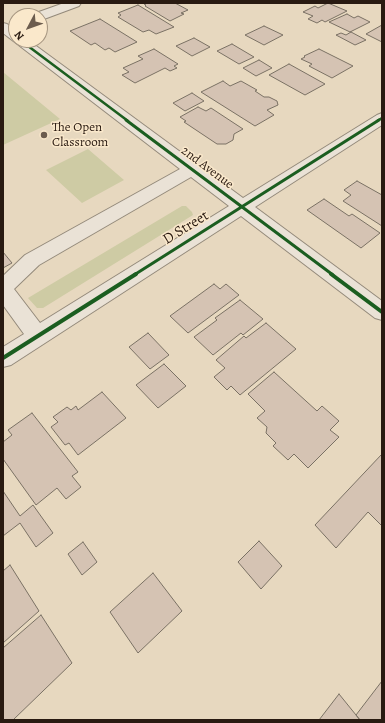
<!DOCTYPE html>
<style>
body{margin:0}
#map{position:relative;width:385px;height:723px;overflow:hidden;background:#e7d8bf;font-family:Alegreya,serif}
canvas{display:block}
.frame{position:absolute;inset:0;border:4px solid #291a11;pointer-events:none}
.north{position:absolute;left:8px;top:8px;width:40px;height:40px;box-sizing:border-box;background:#fae8cb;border:1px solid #a69681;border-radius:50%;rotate:229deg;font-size:11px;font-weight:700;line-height:16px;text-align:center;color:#291a11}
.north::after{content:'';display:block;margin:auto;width:14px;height:18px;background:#6c5c4e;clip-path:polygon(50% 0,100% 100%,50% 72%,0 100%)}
</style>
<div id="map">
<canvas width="385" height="723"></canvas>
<div class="frame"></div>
<div class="north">N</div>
</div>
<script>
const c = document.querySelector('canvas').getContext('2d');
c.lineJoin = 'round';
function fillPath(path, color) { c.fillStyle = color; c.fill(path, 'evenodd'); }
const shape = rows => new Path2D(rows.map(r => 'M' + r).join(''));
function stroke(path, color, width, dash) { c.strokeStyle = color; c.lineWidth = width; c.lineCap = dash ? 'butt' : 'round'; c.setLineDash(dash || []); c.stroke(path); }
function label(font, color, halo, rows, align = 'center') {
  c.font = font + ' Alegreya,serif'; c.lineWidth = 3; c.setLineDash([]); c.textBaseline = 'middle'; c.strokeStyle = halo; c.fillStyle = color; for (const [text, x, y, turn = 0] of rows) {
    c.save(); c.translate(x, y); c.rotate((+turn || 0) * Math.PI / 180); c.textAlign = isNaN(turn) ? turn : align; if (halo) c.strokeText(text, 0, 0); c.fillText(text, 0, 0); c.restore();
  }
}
const green = shape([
 [3,72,60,119,3,145],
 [88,149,124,180,82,203,46,170],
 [182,206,186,206,192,212,193,215,43,308,37,308,28,298]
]);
const building = shape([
 [147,3,175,3,188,10,181,13,184,14,170,21,145,6,146,5,144,4,147,3],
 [328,3,347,11,325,22,322,20,317,23,308,19,313,16,303,12,315,6,318,8,328,3],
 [138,5,174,27,156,34,149,30,143,32,118,17,121,15,118,13,138,5],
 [347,14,354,18,358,16,370,22,350,32,329,22,347,14],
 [100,19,137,42,115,52,109,48,105,50,95,43,91,45,70,31,100,19],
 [382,25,382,42,366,34,382,25],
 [264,26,283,35,264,45,245,35,264,26],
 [351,32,366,40,355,45,336,35,341,33,346,35,351,32],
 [194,38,210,47,192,56,176,46,194,38],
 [232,44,254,57,239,64,217,51,232,44],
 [154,49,178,64,174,66,177,68,170,71,165,68,135,83,122,75,129,72,123,68,143,59,138,56,154,49],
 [319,49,353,66,332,78,309,66,312,64,301,59,305,57,304,56,319,49],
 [259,60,272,68,256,76,243,68,259,60],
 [289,64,325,84,305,95,269,75,289,64],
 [223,81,230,86,241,81,257,90,255,91,264,97,269,97,277,101,278,105,267,110,274,115,255,126,201,92,223,81],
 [192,93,204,101,185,111,173,103,192,93],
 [198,107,206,111,211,108,243,129,234,134,233,140,226,144,217,144,184,122,186,121,180,117,198,107],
 [357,181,382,195,382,226,343,201,351,195,344,190,357,181],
 [324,199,349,216,352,214,380,233,361,248,307,210,324,199],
 [3,252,12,263,3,268,3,252],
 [214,284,220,289,226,284,239,295,188,333,170,316,214,284],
 [240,300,263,319,243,335,241,333,213,355,194,337,217,320,215,318,240,300],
 [266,323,296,349,240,395,231,386,227,390,214,377,225,368,216,360,244,336,246,338,266,323],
 [148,333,169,355,150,369,129,347,148,333],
 [164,364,186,386,158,408,136,385,164,364],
 [274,372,317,411,322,406,339,421,330,430,339,437,308,468,294,454,288,460,273,446,276,443,266,433,267,427,257,418,265,411,248,394,274,372],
 [102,392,126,418,78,455,69,443,65,445,51,427,58,422,53,417,67,407,71,410,76,406,78,410,102,392],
 [32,413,78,472,72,476,81,487,66,499,57,488,36,505,3,459,3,442,12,435,8,430,32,413],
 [382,454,382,526,368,512,336,548,315,525,382,454],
 [3,491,20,516,33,505,53,533,36,547,20,523,3,536,3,491],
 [259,541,282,566,261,589,238,562,259,541],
 [83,542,97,562,82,575,68,554,83,542],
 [10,565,39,611,3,643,3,571,10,565],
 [153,573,182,611,138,653,110,612,153,573],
 [41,615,72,663,13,720,3,720,3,648,41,615],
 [382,681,382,720,360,720,356,715,382,681],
 [339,694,356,715,360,720,319,720,339,694]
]);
const minor = shape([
 [64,3,81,3,79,6,44,19,40,20,40,16,34,16,36,13,64,3],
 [3,23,7,24,16,31,16,40,28,40,243,198,377,115,382,113,382,125,255,207,382,301,382,320,375,318,241,216,11,365,3,367,3,347,24,334,3,305,3,276,25,255,180,169,3,33,3,23],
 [191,177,229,206,40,323,14,289,39,265,191,177]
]);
const cyclewayFar2 = shape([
 [20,40,128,121],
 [377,121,382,118]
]);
const cyclewayFar1 = shape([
 [126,120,333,275],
 [134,275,379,120]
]);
const cycleway = shape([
 [331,274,382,312],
 [3,358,136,274]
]);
const markers = [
 [44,135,4,"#6c5c4e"]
];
const farPoinames = [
 ["The Open",52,128],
 ["Classroom",52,143]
];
const farStreetnames = [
 ["2nd Avenue",207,168,37]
];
const streetNames = [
 ["D Street",186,228,-32]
];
fillPath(green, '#cecba4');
fillPath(building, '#d5c3b3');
stroke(building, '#7a7164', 1);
stroke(minor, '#948a7b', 2);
fillPath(minor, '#eae2d6');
stroke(cyclewayFar2, '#1b5e20', 2.5);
stroke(cyclewayFar1, '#1b5e20', 3);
stroke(cycleway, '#1b5e20', 4);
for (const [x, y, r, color] of markers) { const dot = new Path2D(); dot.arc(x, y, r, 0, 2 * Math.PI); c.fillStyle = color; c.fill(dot); stroke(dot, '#fae8cb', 1.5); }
label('13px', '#291a11', '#fae8cb', farPoinames, 'left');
label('13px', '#291a11', '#fae8cb', farStreetnames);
label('15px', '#291a11', '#fae8cb', streetNames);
</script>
